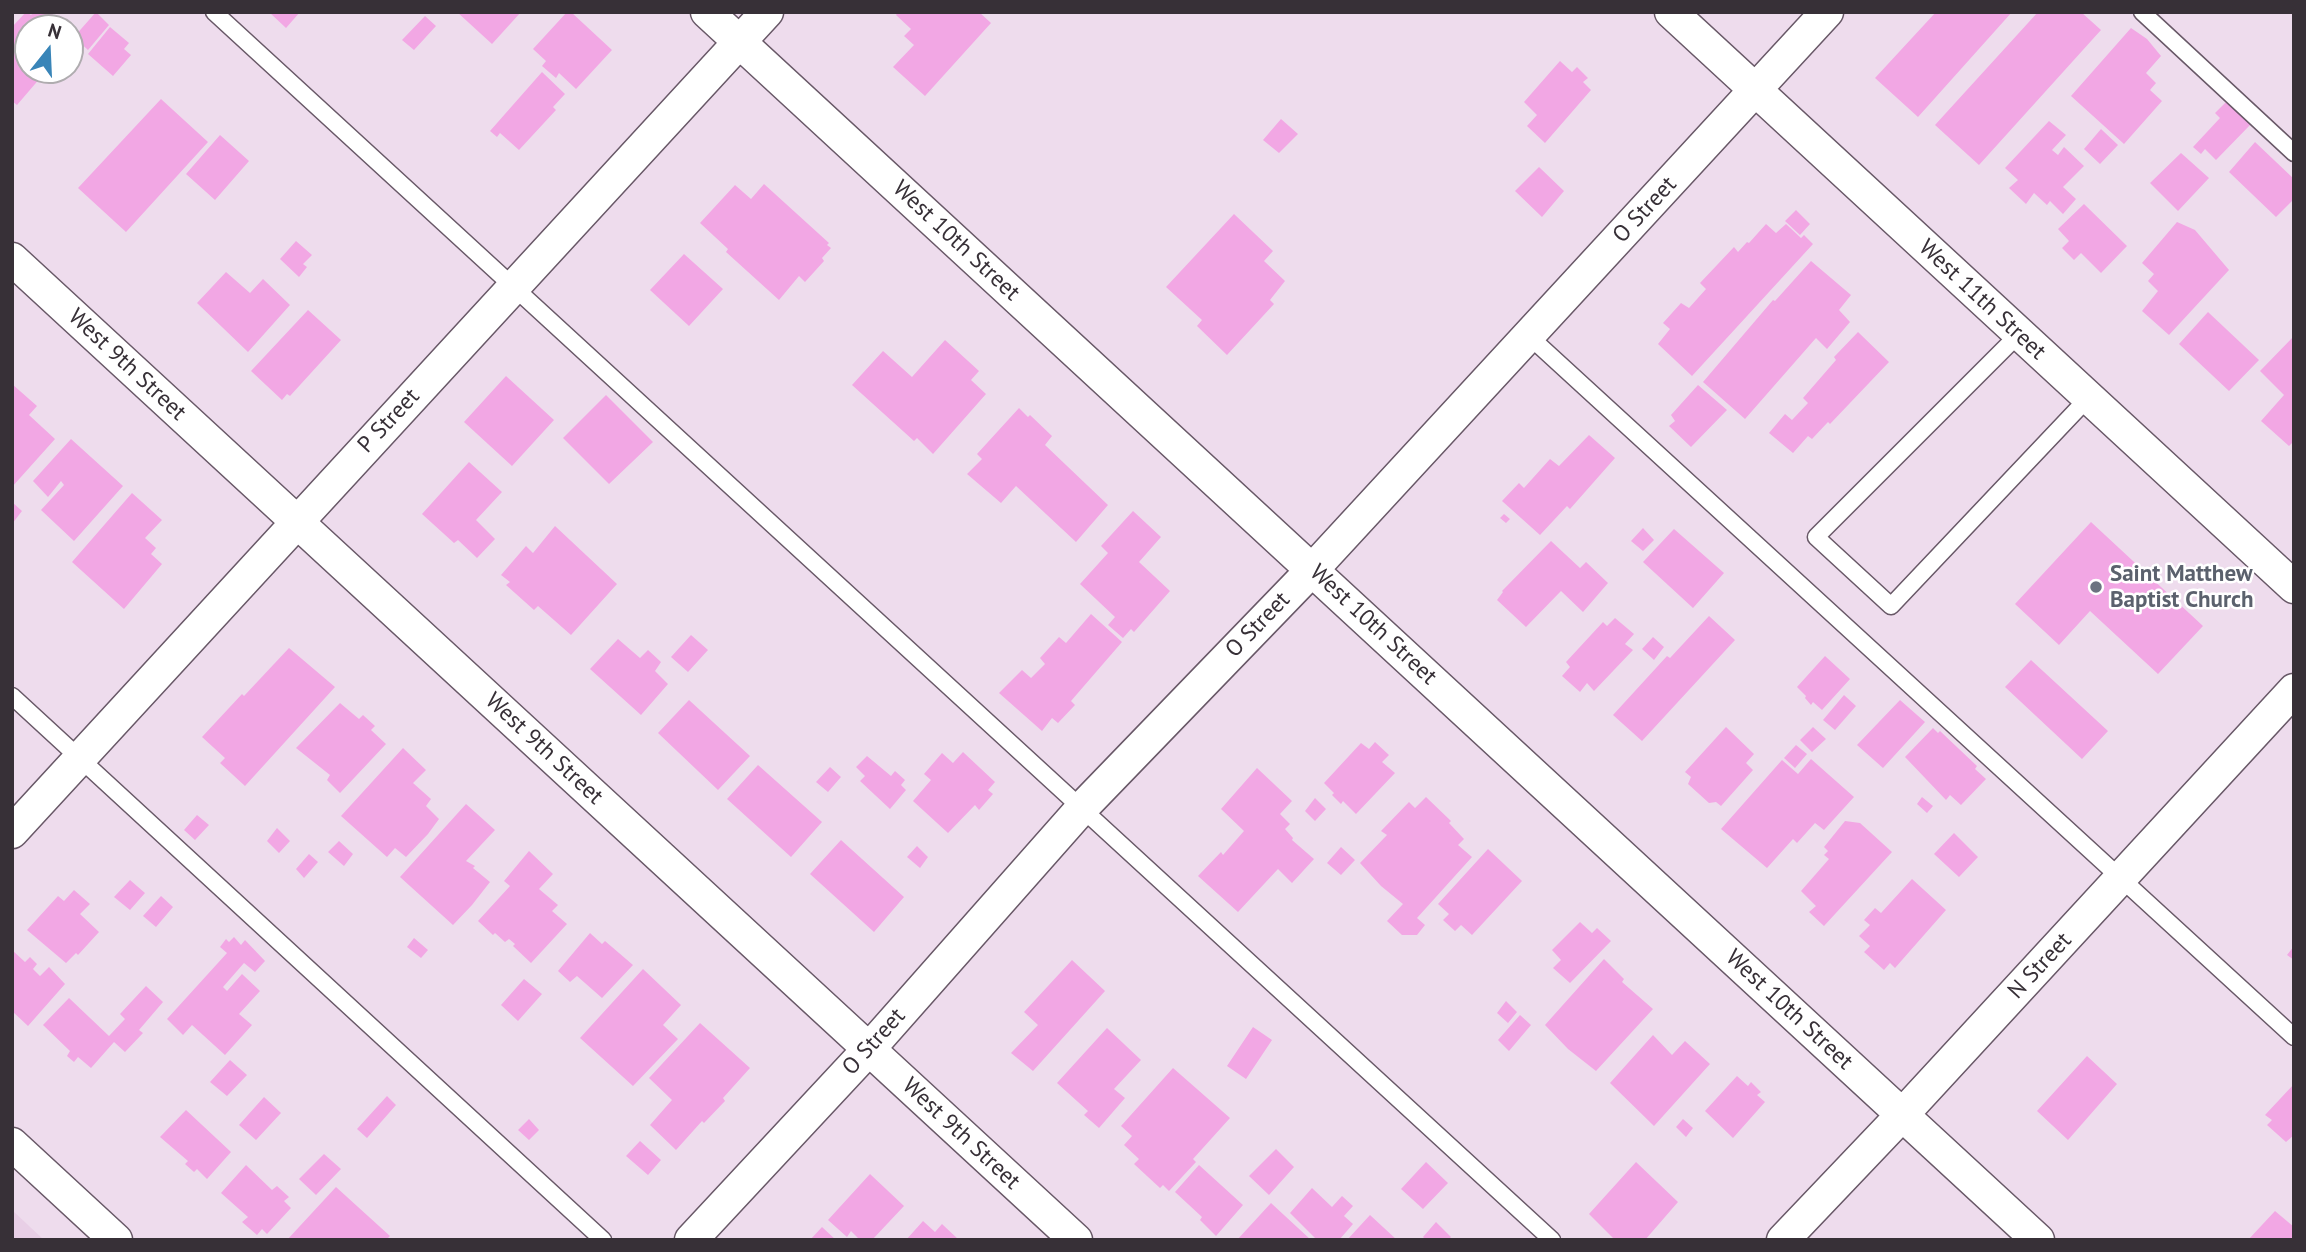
<!DOCTYPE html>
<style>
body{margin:0}
#map{position:relative;width:2306px;height:1252px;overflow:hidden;background:#eedced;font-family:"PT Sans",sans-serif}
canvas{display:block}
.frame{position:absolute;inset:0;border:14px solid #373037;pointer-events:none}
.north{position:absolute;left:14px;top:14px;width:70px;height:70px;box-sizing:border-box;background:#fff;border:2px solid #afacaf;border-radius:50%;rotate:18deg;font-size:19px;font-weight:700;line-height:28px;text-align:center;color:#373037}
.north::after{content:'';display:block;margin:auto;width:24px;height:32px;background:#3985b8;clip-path:polygon(50% 0,100% 100%,50% 72%,0 100%)}
</style>
<div id="map">
<canvas width="2306" height="1252"></canvas>
<div class="frame"></div>
<div class="north">N</div>
</div>
<script>
const c = document.querySelector('canvas').getContext('2d');
c.lineJoin = 'round';
function fillPath(path, color) { c.fillStyle = color; c.fill(path, 'evenodd'); }
const shape = rows => new Path2D(rows.map(r => 'M' + r).join(''));
function stroke(path, color, width, dash) { c.strokeStyle = color; c.lineWidth = width; c.lineCap = dash ? 'butt' : 'round'; c.setLineDash(dash || []); c.stroke(path); }
function label(font, color, halo, rows, align = 'center') {
  c.font = font + ' "PT Sans",sans-serif'; c.lineWidth = 5; c.setLineDash([]); c.textBaseline = 'middle'; c.strokeStyle = halo; c.fillStyle = color; for (const [text, x, y, turn = 0] of rows) {
    c.save(); c.translate(x, y); c.rotate((+turn || 0) * Math.PI / 180); c.textAlign = isNaN(turn) ? turn : align; if (halo) c.strokeText(text, 0, 0); c.fillText(text, 0, 0); c.restore();
  }
}
const built = shape([
 [12,1210,44,1240,12,1240]
]);
const building = shape([
 [26,12,31,15,34,12,50,12,66,27,28,28,28,70,47,70,17,105,12,101,12,27],
 [96,12,109,25,88,50,74,37],
 [269,12,300,12,286,28],
 [457,12,521,12,492,44],
 [567,12,571,12,612,50,576,89,559,73,556,78,542,66,546,61,533,49],
 [898,12,979,12,991,23,925,96,893,67,914,45,904,36,911,29,896,15],
 [1936,12,2012,12,1918,117,1875,78],
 [2038,12,2081,12,2101,30,1979,165,1935,125],
 [425,16,436,26,414,50,402,40],
 [110,27,129,43,124,49,131,55,113,76,88,54],
 [2131,28,2147,39,2161,56,2146,73,2156,83,2150,90,2162,101,2124,144,2071,96],
 [1560,61,1572,72,1577,67,1588,78,1583,82,1591,90,1545,143,1527,126,1537,115,1524,102],
 [542,72,565,94,553,107,556,110,519,150,500,133,497,137,490,131],
 [161,99,208,142,126,232,78,188],
 [2228,100,2252,123,2216,160,2205,149,2201,154,2193,147,2220,118,2215,113],
 [1281,119,1298,134,1279,153,1263,140],
 [2049,121,2066,135,2052,150,2058,155,2064,147,2084,166,2063,187,2076,199,2063,214,2050,201,2047,205,2034,193,2026,204,2009,188,2018,180,2005,168],
 [2101,129,2118,145,2100,164,2084,149],
 [220,135,249,161,215,200,186,174],
 [2255,142,2294,179,2294,199,2276,217,2229,172],
 [2181,153,2209,178,2178,211,2150,183],
 [1539,167,1564,191,1542,217,1515,191],
 [764,184,829,243,827,245,831,248,822,258,824,261,805,282,799,276,779,300,726,252,728,249,700,223,735,185,751,199],
 [2084,204,2127,246,2101,273,2081,253,2074,260,2062,248,2069,241,2058,229],
 [1796,210,1810,224,1800,235,1785,221],
 [1234,214,1273,251,1264,261,1285,281,1270,300,1274,304,1227,355,1197,326,1202,320,1166,287],
 [2177,222,2195,230,2229,270,2169,335,2142,311,2158,291,2148,281,2154,274,2142,263],
 [1766,224,1776,233,1786,224,1801,238,1804,235,1813,244,1692,376,1658,344,1670,329,1663,323,1681,303,1689,308,1706,289,1700,283,1734,247,1738,252,1747,242,1749,243],
 [296,241,312,255,303,264,307,267,299,277,280,259],
 [684,254,723,289,689,326,650,290],
 [1811,261,1851,295,1839,310,1850,322,1827,349,1816,338,1745,419,1703,382,1773,300,1775,301],
 [226,272,250,293,263,279,290,305,248,352,197,303],
 [308,310,341,340,290,396,287,394,282,400,251,371],
 [2208,312,2259,360,2229,391,2179,344],
 [1858,332,1889,362,1830,424,1828,422,1812,439,1808,436,1793,453,1769,433,1785,414,1792,420,1808,403,1803,398,1836,360,1834,357],
 [2294,336,2294,441,2289,446,2261,421,2284,395,2260,371],
 [945,340,979,371,971,380,986,394,933,454,917,438,914,441,852,385,883,351,912,377],
 [506,376,554,420,512,466,464,422],
 [12,384,37,406,29,415,55,439,12,487],
 [1698,385,1727,410,1691,447,1669,426,1675,421,1671,415],
 [606,395,653,442,609,484,563,438],
 [1019,408,1028,417,1030,415,1052,436,1045,445,1108,505,1076,542,1016,486,1001,503,967,474,982,459,977,454],
 [1589,435,1615,458,1570,509,1567,506,1540,535,1502,501,1519,483,1524,488,1550,459,1559,466],
 [71,439,123,486,74,541,41,510,64,485,61,481,48,497,33,481],
 [469,462,502,492,476,520,495,539,477,558,458,540,454,543,422,514],
 [132,493,162,520,145,538,156,548,151,554,162,564,124,609,72,562],
 [12,502,22,511,12,524],
 [1133,511,1161,537,1139,562,1170,591,1134,632,1131,629,1123,638,1108,625,1115,617,1080,584,1108,553,1101,546],
 [1504,514,1510,519,1506,523,1500,518],
 [2091,522,2203,626,2158,674,2090,611,2059,645,2015,604],
 [555,526,617,584,571,635,538,606,534,610,506,585,510,582,501,575,526,546,533,553],
 [1643,528,1654,540,1643,551,1631,541],
 [1674,529,1724,573,1693,608,1643,562],
 [1551,541,1580,568,1586,562,1608,583,1583,612,1561,591,1526,627,1497,600,1503,592,1502,591],
 [1091,614,1122,642,1071,701,1075,705,1058,723,1052,718,1042,731,999,693,1022,670,1031,678,1045,664,1040,658,1059,637,1066,643],
 [1709,616,1735,640,1642,741,1613,715,1667,656,1670,658],
 [1615,618,1634,634,1625,644,1633,650,1594,691,1587,683,1580,692,1562,676,1570,667,1566,662,1603,622,1607,626],
 [691,635,708,650,688,672,671,657],
 [1653,637,1664,647,1654,660,1642,649],
 [618,639,640,658,648,650,661,662,655,671,668,684,641,715,590,669],
 [289,648,335,687,245,786,220,763,225,758,202,737,242,694,244,696],
 [1825,656,1850,679,1822,710,1813,702,1811,705,1805,698,1806,696,1797,687],
 [2031,660,2108,731,2082,759,2005,687],
 [1844,695,1856,706,1835,730,1823,720],
 [689,700,750,756,718,790,658,733],
 [1900,700,1925,722,1883,768,1857,745],
 [340,703,359,719,363,715,375,726,371,730,386,744,340,793,327,780,330,775,296,748],
 [1726,727,1754,754,1746,763,1753,770,1721,806,1716,802,1709,803,1688,784,1691,777,1685,772],
 [1813,727,1826,739,1812,752,1800,740],
 [1933,728,1938,733,1940,731,1977,766,1975,769,1986,779,1961,805,1950,795,1946,800,1905,757],
 [1375,742,1389,755,1382,762,1395,773,1356,814,1343,801,1341,804,1332,795,1334,793,1324,783,1361,743,1369,749],
 [1796,745,1807,754,1795,768,1784,758],
 [403,748,426,770,413,783,431,799,426,806,439,819,428,834,406,857,395,848,387,857,341,816],
 [963,752,995,782,988,790,993,794,979,810,975,805,948,833,913,801,931,780,924,774,942,753,953,763],
 [867,756,891,776,895,771,905,780,901,785,906,790,890,809,860,781,865,776,856,767],
 [1811,759,1854,797,1824,830,1815,823,1797,843,1793,839,1767,868,1721,829,1782,760,1798,774],
 [758,765,822,822,791,857,727,799],
 [830,767,841,777,828,792,816,782],
 [1257,768,1292,801,1280,814,1290,824,1285,829,1293,838,1292,840,1314,859,1292,883,1278,869,1238,912,1198,876,1221,852,1223,855,1244,831,1221,809],
 [1426,797,1451,821,1449,823,1464,839,1458,845,1472,857,1417,918,1425,925,1417,935,1402,935,1387,921,1403,904,1381,886,1360,863,1387,835,1381,831,1409,802,1415,808],
 [1922,797,1933,806,1927,813,1917,804],
 [1315,798,1326,809,1315,821,1305,811],
 [466,804,495,830,466,861,475,866,473,868,490,882,472,905,453,925,400,877],
 [197,815,209,825,195,840,184,830],
 [1845,821,1860,823,1892,852,1824,926,1809,912,1816,906,1801,891,1829,859,1824,855,1828,851,1824,847],
 [277,828,290,841,279,853,267,841],
 [1954,833,1978,857,1959,877,1934,854],
 [841,840,904,897,874,932,810,874],
 [339,841,353,854,344,866,328,852],
 [917,846,928,857,920,868,907,857],
 [1341,847,1355,860,1341,875,1327,863],
 [1488,849,1522,881,1472,935,1461,925,1455,931,1443,920,1449,914,1438,904],
 [529,851,553,874,539,889,558,905,552,911,567,924,531,963,513,946,515,944,509,939,505,942,495,933,493,935,478,921,510,886,504,881],
 [309,854,318,862,304,878,296,869],
 [1912,879,1946,910,1895,968,1890,963,1884,970,1864,952,1870,946,1859,936,1870,925,1864,920,1875,908,1881,913],
 [130,880,145,893,130,910,114,897],
 [74,890,90,904,80,914,99,932,78,955,76,953,66,963,27,930,58,896,64,901],
 [161,896,173,907,156,927,143,916],
 [1580,922,1592,933,1597,928,1611,941,1570,983,1553,968,1561,960,1552,950],
 [590,933,602,944,605,941,633,965,602,998,577,976,570,982,558,971],
 [234,937,241,945,245,940,265,961,255,972,244,963,223,987,227,991,242,974,260,991,239,1014,252,1025,225,1055,192,1025,183,1035,167,1019,227,953,220,947,226,939,229,942],
 [414,938,428,950,421,958,407,947],
 [2294,946,2294,960,2287,955],
 [12,950,25,962,30,957,37,964,33,969,40,976,49,967,65,984,28,1026,12,1011],
 [1604,959,1624,979,1622,982,1653,1009,1596,1071,1568,1049,1545,1025],
 [1072,960,1105,991,1033,1071,1011,1053,1038,1025,1024,1012],
 [643,969,681,1005,663,1025,678,1039,633,1086,580,1038],
 [524,979,542,994,518,1021,501,1005],
 [146,986,163,1002,139,1030,143,1033,125,1052,114,1042,91,1068,78,1057,74,1062,67,1056,70,1051,43,1025,69,998,109,1036,125,1019,120,1014],
 [1506,1001,1517,1012,1508,1023,1497,1013],
 [1520,1015,1531,1025,1509,1051,1498,1040],
 [700,1023,750,1068,723,1098,725,1101,704,1123,702,1121,676,1150,650,1125,672,1100,649,1078],
 [1253,1027,1272,1040,1246,1079,1227,1066],
 [1107,1028,1141,1060,1114,1089,1125,1098,1099,1128,1084,1115,1088,1111,1057,1083],
 [1653,1035,1672,1055,1685,1041,1710,1064,1654,1126,1610,1083],
 [2087,1056,2117,1084,2068,1140,2037,1111],
 [230,1060,247,1075,227,1096,210,1082],
 [1173,1068,1230,1118,1193,1159,1196,1162,1169,1191,1163,1185,1160,1188,1134,1164,1139,1159,1124,1145,1132,1136,1121,1126],
 [1737,1076,1748,1086,1751,1082,1761,1092,1757,1095,1765,1102,1733,1138,1705,1111],
 [2294,1084,2294,1135,2286,1142,2267,1125,2272,1120,2265,1115],
 [387,1096,396,1105,367,1138,357,1129],
 [264,1097,281,1113,256,1140,239,1125],
 [186,1110,231,1152,207,1179,197,1169,194,1172,185,1164,188,1161,160,1137],
 [529,1119,539,1130,529,1140,518,1130],
 [1683,1119,1693,1128,1686,1137,1676,1127],
 [640,1141,661,1160,648,1175,626,1156],
 [1276,1149,1294,1167,1269,1195,1249,1176],
 [324,1154,341,1169,316,1195,299,1179],
 [1426,1162,1448,1183,1423,1209,1401,1189],
 [1636,1162,1678,1202,1645,1240,1615,1240,1589,1214],
 [246,1165,272,1190,277,1186,289,1197,284,1201,291,1208,267,1234,262,1229,257,1235,242,1222,248,1217,221,1193],
 [1199,1165,1243,1205,1216,1236,1200,1220,1202,1217,1175,1192],
 [870,1174,904,1206,872,1240,860,1240,851,1231,847,1237,828,1220],
 [336,1187,390,1236,386,1240,287,1240],
 [1312,1188,1332,1207,1342,1196,1353,1206,1344,1216,1353,1224,1339,1240,1317,1240,1290,1213],
 [1271,1203,1311,1240,1237,1240],
 [2275,1211,2294,1227,2294,1240,2248,1240],
 [1370,1215,1397,1240,1347,1240],
 [923,1221,935,1232,942,1224,959,1240,906,1240],
 [1436,1222,1451,1237,1448,1240,1426,1240,1423,1237],
 [822,1227,836,1240,810,1240]
]);
const lane = shape([
 [214,12,1552,1240],
 [2142,12,2294,153],
 [2019,334,1816,537,1891,606,2088,398],
 [1529,336,2294,1037],
 [12,696,603,1240]
]);
const street = shape([
 [707,12,2038,1240],
 [1671,12,2294,587],
 [12,259,1076,1240],
 [12,832,767,12],
 [12,1144,116,1240],
 [691,1240,869,1049,1082,808,1313,569,1827,12],
 [1783,1240,1902,1115,2294,690]
]);
const markers = [
 [2096,587,7,"#6b7280"]
];
const streetNames = [
 ["O Street",1645,210,-47],
 ["West 10th Street",956,241,43],
 ["West 11th Street",1982,300,43],
 ["West 9th Street",127,365,43],
 ["P Street",389,421,-47],
 ["O Street",1258,625,-46],
 ["West 10th Street",1373,625,43],
 ["West 9th Street",544,749,43],
 ["N Street",2040,966,-47],
 ["West 10th Street",1789,1010,43],
 ["O Street",874,1042,-48],
 ["West 9th Street",961,1134,43]
];
const worshipNames = [
 ["Saint Matthew",2110,574],
 ["Baptist Church",2110,600]
];
fillPath(built, '#e8cfe6');
fillPath(building, '#f2a7e4');
stroke(lane, '#685867', 19);
stroke(street, '#685867', 35);
stroke(lane, '#fff', 16);
stroke(street, '#fff', 32);
for (const [x, y, r, color] of markers) { const dot = new Path2D(); dot.arc(x, y, r, 0, 2 * Math.PI); c.fillStyle = color; c.fill(dot); stroke(dot, '#fff', 2.5); }
label('23px', '#373037', '#fff', streetNames);
label('bold 23px', '#5b616d', '#fff', worshipNames, 'left');
</script>
